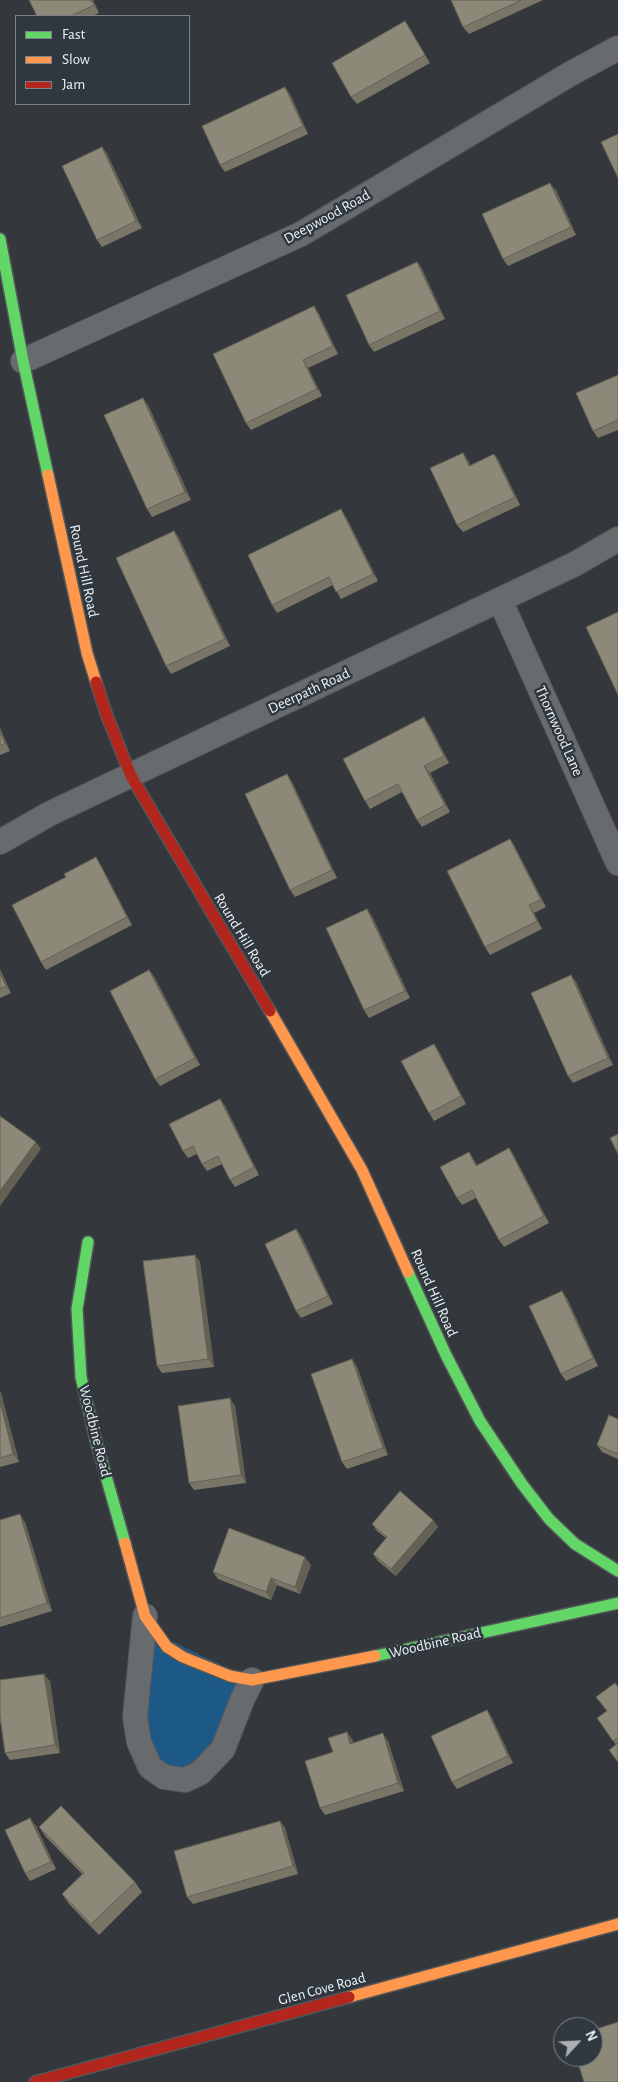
<!DOCTYPE html>
<style>
body{margin:0}
#map{position:relative;width:618px;height:2082px;overflow:hidden;background:#34383c;font-family:"Alegreya Sans",sans-serif}
canvas{display:block}
.legend{position:absolute;left:15px;top:15px;width:175px;height:90px;box-sizing:border-box;background:#30383f;border:1px solid #7c8288;margin:0;padding:6px 9px;list-style:none;font-size:15px;color:#edf2f6}
.legend li{display:flex;align-items:center;gap:10px;height:25px}
.legend b{width:25px;border:1px solid #7c8288}
.north{position:absolute;left:553px;top:2017px;width:50px;height:50px;box-sizing:border-box;background:#30383f;border:1px solid #7c8288;border-radius:50%;rotate:65deg;font-size:14px;font-weight:700;line-height:20px;text-align:center;color:#edf2f6}
.north::after{content:'';display:block;margin:auto;width:18px;height:22px;background:#acb1b5;clip-path:polygon(50% 0,100% 100%,50% 72%,0 100%)}
</style>
<div id="map">
<canvas width="618" height="2082"></canvas>
<ul class="legend">
<li><b style="height:6px;background:#63d668"></b>Fast</li>
<li><b style="height:6px;background:#ff974d"></b>Slow</li>
<li><b style="height:6px;background:#b3261e"></b>Jam</li>
</ul>
<div class="north">N</div>
</div>
<script>
const c = document.querySelector('canvas').getContext('2d');
c.lineJoin = 'round';
function fillPath(path, color) { c.fillStyle = color; c.fill(path, 'evenodd'); }
const shape = rows => new Path2D(rows.map(r => 'M' + r).join(''));
function stroke(path, color, width, dash) { c.strokeStyle = color; c.lineWidth = width; c.lineCap = dash ? 'butt' : 'round'; c.setLineDash(dash || []); c.stroke(path); }
function label(font, color, halo, rows, align = 'center') {
  c.font = font + ' "Alegreya Sans",sans-serif'; c.lineWidth = 5; c.setLineDash([]); c.textBaseline = 'middle'; c.strokeStyle = halo; c.fillStyle = color; for (const [text, x, y, turn = 0] of rows) {
    c.save(); c.translate(x, y); c.rotate((+turn || 0) * Math.PI / 180); c.textAlign = isNaN(turn) ? turn : align; if (halo) c.strokeText(text, 0, 0); c.fillText(text, 0, 0); c.restore();
  }
}
const green = shape([
 [157,1634,252,1680,223,1749,164,1777,135,1717]
]);
const street = shape([
 [23,361,301,234,570,74,618,48],
 [500,600,618,863],
 [0,842,49,814,575,564,618,539],
 [145,1616,135,1717,139,1742,150,1767,164,1777,185,1780,200,1773,223,1749,242,1700,252,1680]
]);
const fast = shape([
 [0,239,23,361,48,475],
 [88,1242,77,1309,81,1377,96,1441,125,1543],
 [408,1272,446,1355,480,1421,522,1484,549,1519,575,1544,618,1571],
 [375,1656,618,1603]
]);
const slow = shape([
 [48,475,87,653,96,682],
 [270,1011,362,1170,408,1272],
 [125,1543,145,1616,167,1647,183,1657,230,1676,252,1680,375,1656],
 [349,1997,618,1924]
]);
const jam = shape([
 [96,682,107,716,131,776,270,1011],
 [35,2082,349,1997]
]);
const wall = shape([
 [93,0,99,13,92,16,37,16],
 [451,0,543,0,469,34,463,27],
 [405,21,430,63,357,104,351,97],
 [290,94,308,134,225,172,220,165],
 [102,147,107,154,142,228,102,247,97,240],
 [556,190,576,235,508,266,503,259],
 [417,262,422,269,445,319,374,352,369,345],
 [314,306,319,314,338,354,308,368,322,396,251,430,246,423],
 [618,375,618,430,598,438,593,431],
 [148,405,191,500,152,517,147,509],
 [494,454,499,461,520,505,463,532,457,525,468,460,470,466],
 [346,517,378,581,341,599,333,585,277,613,272,605],
 [174,531,179,538,230,646,171,674,166,666],
 [429,724,449,763,430,773,450,812,422,827,417,820,402,792,370,809,365,801],
 [0,728,10,751,0,755],
 [287,774,292,782,337,878,295,897,290,890],
 [510,839,515,847,546,907,534,913,542,929,490,955,485,947],
 [101,865,132,925,46,970,41,962],
 [372,916,410,998,369,1018,364,1010],
 [0,969,11,993,0,998],
 [149,970,155,978,200,1065,160,1086,155,1079],
 [571,975,576,982,613,1065,573,1083,568,1076],
 [434,1044,439,1052,466,1104,434,1121,429,1113],
 [220,1099,225,1106,259,1175,235,1187,230,1180,222,1164,207,1171,202,1164,197,1154,188,1158,183,1151],
 [509,1148,514,1156,549,1223,504,1247,499,1240,476,1198,462,1205,457,1198,469,1152,477,1165],
 [296,1229,301,1236,333,1304,301,1318,296,1311],
 [195,1255,200,1262,214,1367,162,1373,157,1366],
 [567,1298,598,1366,566,1381,561,1374],
 [352,1359,357,1367,388,1455,347,1469,342,1462],
 [0,1391,19,1462,0,1467],
 [235,1406,246,1483,194,1490,189,1483],
 [618,1419,618,1459,602,1452,597,1445],
 [0,1520,25,1522,52,1611,0,1627],
 [433,1520,438,1527,396,1576,378,1561,373,1554,386,1538,377,1531,372,1524],
 [311,1565,300,1594,277,1585,271,1600,218,1579,213,1572],
 [50,1681,60,1753,10,1760,5,1753],
 [618,1687,618,1763,616,1745,597,1718,607,1711],
 [487,1710,492,1718,513,1763,457,1789,452,1782],
 [352,1739,353,1743,388,1741,404,1791,325,1815,320,1808,333,1752],
 [280,1821,285,1828,298,1874,193,1904,187,1897],
 [36,1826,56,1869,30,1881,25,1873],
 [39,1827,135,1882,142,1892,99,1935,69,1904,62,1894,82,1874,46,1837]
]);
const shadedWall = shape([
 [91,0,93,0,99,13,94,5],
 [405,21,410,28,430,63,425,55],
 [285,87,290,94,308,134,303,126],
 [102,147,107,154,142,228,136,221],
 [550,183,556,190,576,235,571,227],
 [417,262,422,269,445,319,440,311],
 [314,306,319,314,338,354,333,346],
 [303,360,308,368,322,396,317,389],
 [143,398,148,405,191,500,185,492],
 [463,453,468,460,474,474,469,466],
 [494,454,499,461,520,505,515,497],
 [341,509,346,517,378,581,373,574],
 [174,531,179,538,230,646,225,639],
 [424,717,429,724,449,763,444,756],
 [0,728,10,751,5,743,0,732],
 [424,766,430,773,450,812,445,805],
 [287,774,292,782,337,878,332,870],
 [510,839,515,847,546,907,541,900],
 [96,857,101,865,132,925,127,917],
 [529,905,534,913,542,929,537,921],
 [367,909,372,916,410,998,405,991],
 [0,969,11,993,6,986,0,973],
 [149,970,155,978,200,1065,195,1058],
 [571,975,576,982,613,1065,608,1058],
 [434,1044,439,1052,466,1104,461,1096],
 [220,1099,225,1106,259,1175,254,1167],
 [36,1142,41,1149,0,1206,0,1191],
 [509,1148,514,1156,549,1223,544,1216],
 [296,1229,301,1236,333,1304,328,1296],
 [195,1255,200,1262,214,1367,208,1359],
 [562,1291,567,1298,598,1366,593,1358],
 [352,1359,357,1367,388,1455,383,1448],
 [0,1391,1,1392,19,1462,13,1454,0,1402],
 [230,1398,235,1406,246,1483,241,1475],
 [20,1514,25,1522,52,1611,47,1603],
 [433,1520,438,1527,396,1576,391,1569],
 [305,1557,311,1565,300,1594,295,1587],
 [271,1578,277,1585,271,1600,266,1592],
 [44,1674,50,1681,60,1753,55,1745],
 [487,1710,492,1718,513,1763,508,1756],
 [347,1732,352,1739,356,1751,350,1744],
 [383,1733,388,1741,404,1791,398,1783],
 [30,1818,36,1826,56,1869,51,1862],
 [280,1821,285,1828,298,1874,293,1866]
]);
const building = shape([
 [29,0,91,0,94,5,71,16,37,16,29,0],
 [451,0,522,0,463,27,451,0],
 [405,21,425,55,351,97,332,63,405,21],
 [285,87,303,126,220,165,202,126,285,87],
 [618,134,618,178,601,142,618,134],
 [102,147,136,221,97,240,62,166,102,147],
 [550,183,571,227,503,259,482,214,550,183],
 [417,262,440,311,369,345,346,295,417,262],
 [314,306,333,346,303,360,317,389,246,423,213,354,314,306],
 [618,375,618,420,593,431,576,393,618,375],
 [143,398,185,492,147,509,104,415,143,398],
 [463,453,469,466,494,454,515,497,457,525,430,468,463,453],
 [341,509,373,574,336,592,329,577,272,605,248,555,341,509],
 [174,531,225,639,166,666,116,558,174,531],
 [618,612,618,695,586,627,618,612],
 [424,717,444,756,424,766,445,805,417,820,398,784,365,801,343,759,424,717],
 [0,732,5,743,0,746,0,732],
 [287,774,332,870,290,890,245,794,287,774],
 [510,839,541,900,529,905,537,921,485,947,447,871,510,839],
 [96,857,127,917,41,962,12,905,66,877,64,874,96,857],
 [367,909,405,991,364,1010,326,928,367,909],
 [149,970,195,1058,155,1079,110,991,149,970],
 [0,973,6,986,0,989,0,973],
 [571,975,608,1058,568,1076,531,993,571,975],
 [434,1044,461,1096,429,1113,401,1061,434,1044],
 [220,1099,254,1167,230,1180,218,1156,202,1164,193,1146,183,1151,169,1124,220,1099],
 [0,1116,36,1142,0,1191,0,1116],
 [618,1134,618,1154,610,1138,618,1134],
 [509,1148,544,1216,499,1240,472,1190,457,1198,440,1167,469,1152,476,1166,509,1148],
 [296,1229,328,1296,296,1311,265,1244,296,1229],
 [195,1255,208,1359,157,1366,143,1261,195,1255],
 [562,1291,593,1358,561,1374,529,1306,562,1291],
 [352,1359,383,1448,342,1462,311,1374,352,1359],
 [230,1398,241,1475,189,1483,178,1406,230,1398],
 [0,1402,13,1454,0,1458,0,1402],
 [609,1415,618,1419,618,1454,597,1445,609,1415],
 [400,1491,433,1520,391,1569,373,1554,387,1537,372,1524,400,1491],
 [20,1514,47,1603,0,1618,0,1520,20,1514],
 [229,1528,305,1557,295,1587,271,1578,266,1592,213,1572,229,1528],
 [44,1674,55,1745,5,1753,0,1717,0,1680,44,1674],
 [615,1683,618,1687,618,1738,613,1741,597,1718,607,1711,596,1697,615,1683],
 [487,1710,508,1756,452,1782,431,1736,487,1710],
 [347,1732,350,1744,383,1733,398,1783,320,1808,305,1761,333,1752,328,1738,347,1732],
 [618,1743,618,1762,609,1750,618,1743],
 [61,1806,135,1882,91,1924,62,1894,84,1873,39,1827,61,1806],
 [30,1818,51,1862,25,1873,5,1830,30,1818],
 [280,1821,293,1866,187,1897,174,1851,280,1821],
 [618,2022,618,2082,584,2082,576,2057,593,2057,593,2030,618,2022]
]);
const streetNames = [
 ["Deepwood Road",327,217,-29],
 ["Round Hill Road",84,571,78],
 ["Deerpath Road",309,691,-25],
 ["Thornwood Lane",559,731,66],
 ["Round Hill Road",242,935,59],
 ["Round Hill Road",434,1293,66],
 ["Woodbine Road",95,1431,76],
 ["Woodbine Road",435,1643,-13],
 ["Glen Cove Road",322,1989,-15]
];
fillPath(green, '#1c5986');
stroke(street, '#535659', 26);
stroke(fast, '#535659', 14);
stroke(slow, '#535659', 14);
stroke(jam, '#535659', 14);
stroke(street, '#686b6d', 24);
stroke(fast, '#63d668', 11);
stroke(slow, '#ff974d', 11);
stroke(jam, '#b3261e', 11);
fillPath(wall, '#797667');
fillPath(shadedWall, '#636054');
fillPath(building, '#8d8978');
stroke(building, '#636054', 1);
label('15px', '#edf2f6', '#30383f', streetNames);
</script>
